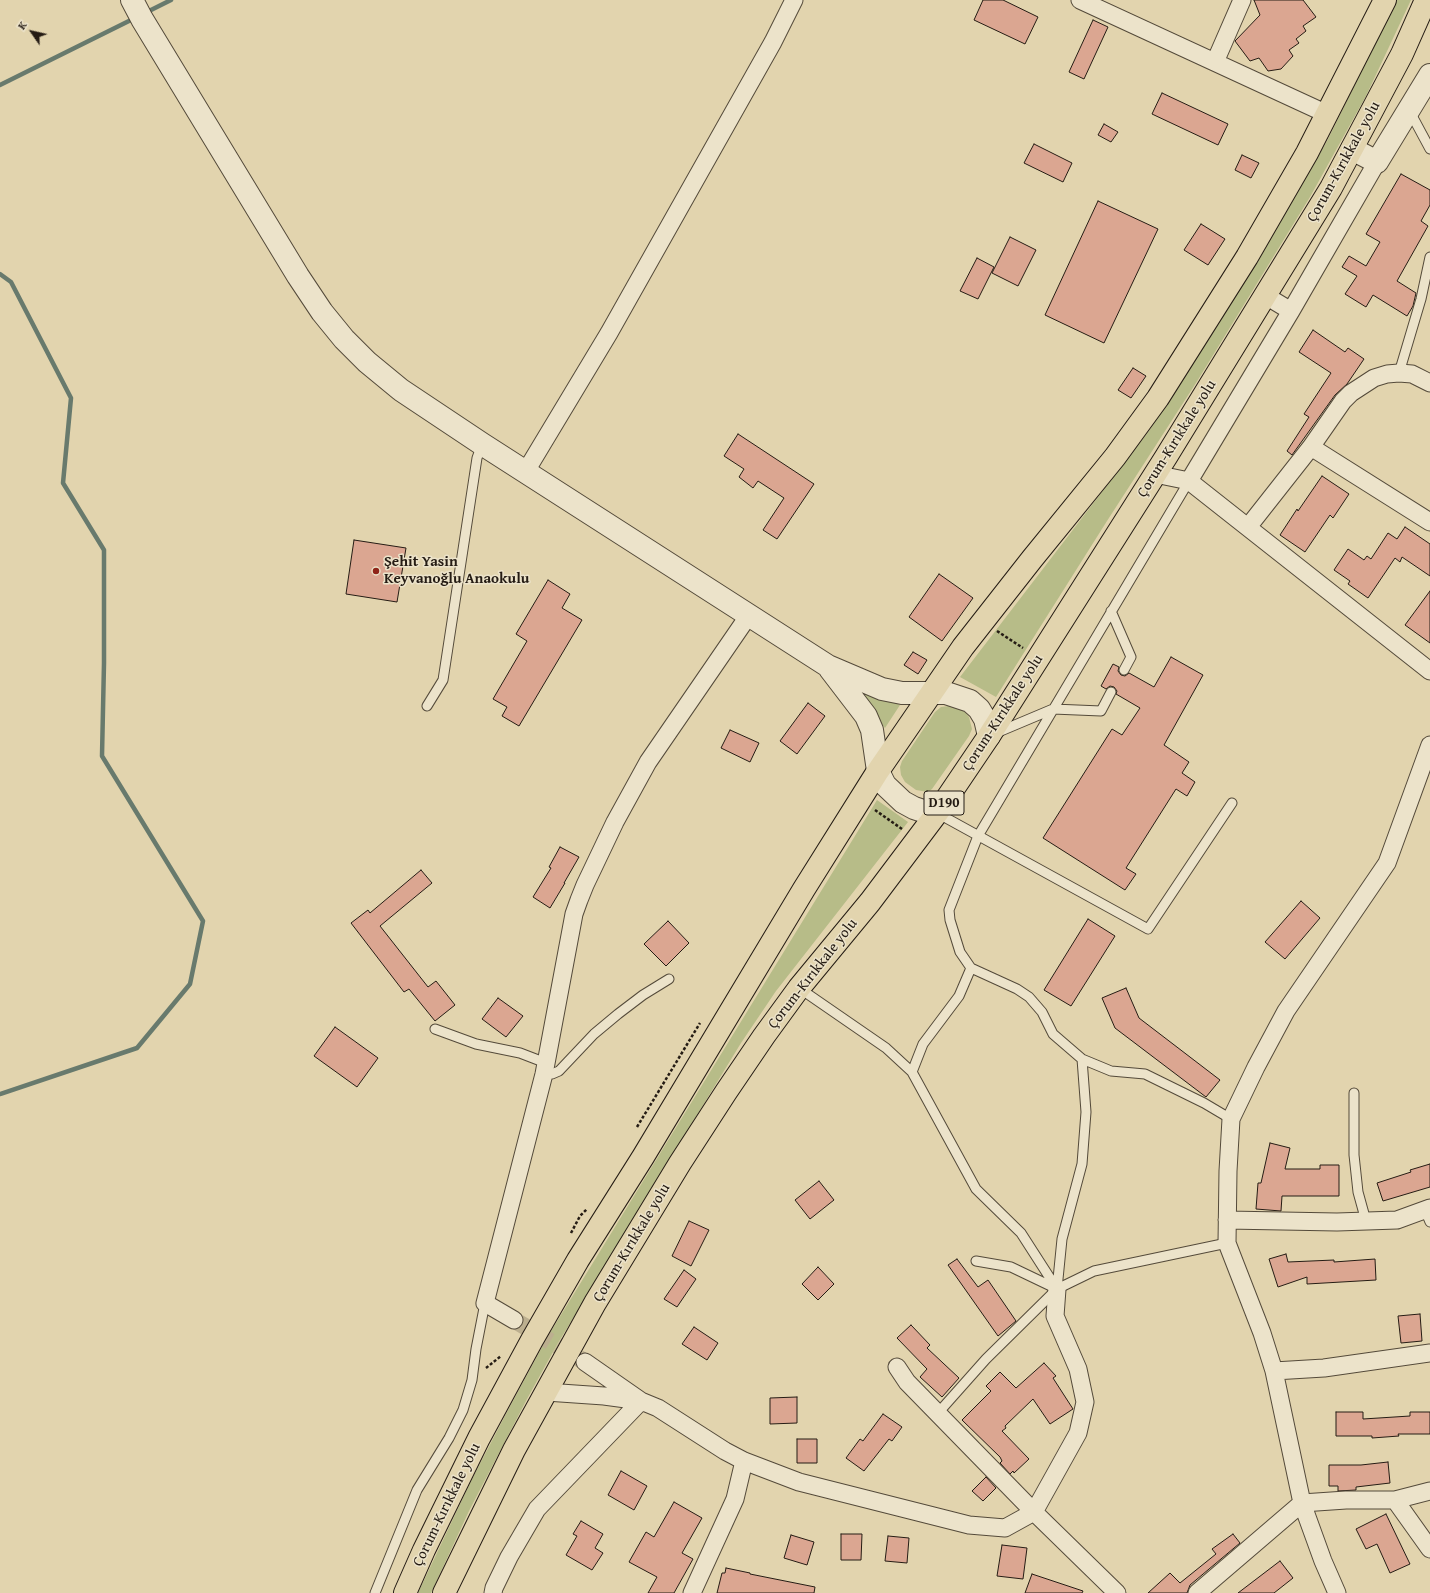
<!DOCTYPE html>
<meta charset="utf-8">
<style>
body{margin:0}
#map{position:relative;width:1430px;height:1593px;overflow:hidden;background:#e2d4ae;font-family:"Gentium Book Plus",serif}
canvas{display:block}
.north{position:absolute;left:12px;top:12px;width:40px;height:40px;-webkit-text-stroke:3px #ece3ca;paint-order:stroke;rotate:304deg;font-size:11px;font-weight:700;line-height:16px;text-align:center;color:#251c14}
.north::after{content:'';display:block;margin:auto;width:14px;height:18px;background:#251c14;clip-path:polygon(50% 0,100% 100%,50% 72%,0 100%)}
</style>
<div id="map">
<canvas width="1430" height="1593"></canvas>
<div class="north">K</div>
</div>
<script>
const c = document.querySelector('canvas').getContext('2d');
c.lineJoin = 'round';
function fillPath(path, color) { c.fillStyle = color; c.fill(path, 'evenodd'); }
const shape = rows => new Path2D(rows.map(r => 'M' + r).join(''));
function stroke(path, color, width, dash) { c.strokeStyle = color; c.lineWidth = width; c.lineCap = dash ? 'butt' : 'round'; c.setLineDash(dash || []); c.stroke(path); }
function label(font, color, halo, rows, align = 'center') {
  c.font = font + ' "Gentium Book Plus",serif'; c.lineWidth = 3; c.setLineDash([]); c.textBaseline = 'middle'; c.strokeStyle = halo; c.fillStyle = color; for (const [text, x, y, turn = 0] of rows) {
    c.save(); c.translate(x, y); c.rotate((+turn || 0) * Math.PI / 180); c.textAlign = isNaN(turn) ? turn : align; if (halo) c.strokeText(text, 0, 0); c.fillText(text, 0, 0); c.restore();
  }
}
const green = shape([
 [1397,0,1411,0,1366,96,1310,197,1196,383,1107,521,996,697,960,677,1151,428,1218,325,1289,207,1327,141],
 [848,682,900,705,885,728],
 [949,706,964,711,969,717,972,729,969,736,932,789,928,792,916,790,905,782,901,775,900,767,902,761,935,712,941,707],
 [877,800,908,822,776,991,741,1043,558,1343,527,1399,469,1511,431,1593,418,1593,471,1481,507,1412,548,1336]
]);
const stream = shape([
 [145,13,171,0],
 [0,85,135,18],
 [0,274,11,282,71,398,63,483,104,550,104,663,102,756,203,921,190,984,137,1048,0,1094]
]);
const building = shape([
 [983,0,1003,0,1038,17,1025,44,974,20,983,0],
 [1254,0,1303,0,1316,17,1303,26,1306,31,1296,39,1299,43,1289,50,1293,56,1281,69,1268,71,1259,58,1250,61,1235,41,1260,15,1254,0],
 [1093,20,1108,27,1084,79,1069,72,1093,20],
 [1162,93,1228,124,1218,145,1152,114,1162,93],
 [1104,124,1118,132,1111,142,1098,135,1104,124],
 [1034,144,1072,163,1063,182,1024,163,1034,144],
 [1242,155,1259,163,1251,178,1235,170,1242,155],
 [1401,174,1430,190,1430,205,1421,221,1428,226,1397,281,1416,293,1413,306,1407,316,1373,295,1366,307,1345,294,1357,276,1342,267,1349,256,1366,266,1380,242,1366,234,1401,174],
 [1098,201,1158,229,1104,343,1045,315,1098,201],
 [1201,224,1225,239,1208,265,1184,250,1201,224],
 [1010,237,1036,250,1018,286,992,273,1010,237],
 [977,258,994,267,978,299,960,291,977,258],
 [1313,330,1345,352,1348,348,1364,359,1347,384,1335,395,1292,455,1287,451,1309,417,1304,414,1331,373,1299,352,1313,330],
 [1133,368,1146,376,1131,398,1118,390,1133,368],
 [738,434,814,484,777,539,763,530,784,498,758,481,753,488,739,477,744,469,724,456,738,434],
 [1322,476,1349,494,1333,518,1330,515,1305,552,1280,535,1297,509,1298,511,1322,476],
 [1405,527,1430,544,1430,576,1402,557,1400,562,1395,558,1368,598,1348,584,1350,581,1334,570,1348,549,1364,560,1367,556,1371,559,1388,533,1397,539,1405,527],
 [354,540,406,548,397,602,346,594,354,540],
 [939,574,973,598,942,641,909,617,939,574],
 [548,580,570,594,562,608,582,620,519,726,502,716,507,707,493,699,527,641,516,634,548,580],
 [1430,591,1430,643,1405,625,1430,591],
 [913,652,927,660,918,674,904,665,913,652],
 [1171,657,1203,675,1164,745,1189,762,1182,773,1195,782,1187,796,1176,789,1126,868,1136,874,1125,890,1043,838,1112,729,1122,735,1140,708,1116,694,1117,691,1114,687,1110,686,1106,689,1101,686,1113,664,1119,667,1118,671,1121,675,1125,676,1129,673,1154,687,1171,657],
 [808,703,825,716,797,754,780,741,808,703],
 [730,730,759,743,750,762,721,748,730,730],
 [560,847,579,857,564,883,565,883,550,908,533,897,551,868,549,867,560,847],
 [421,870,432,883,380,926,428,987,436,981,455,1005,435,1021,409,989,404,992,351,923,368,910,370,913,421,870],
 [1301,901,1320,918,1285,959,1265,942,1301,901],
 [1088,919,1115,936,1071,1006,1044,990,1088,919],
 [668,921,689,943,666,966,644,944,668,921],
 [1126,988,1139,1018,1220,1080,1206,1097,1115,1028,1102,998,1126,988],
 [498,998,523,1016,506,1037,482,1019,498,998],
 [335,1027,378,1058,357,1087,314,1056,335,1027],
 [1270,1143,1290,1148,1285,1169,1320,1169,1320,1165,1339,1165,1339,1196,1282,1196,1281,1211,1256,1209,1258,1183,1261,1183,1270,1143],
 [1430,1164,1430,1187,1383,1201,1377,1183,1411,1172,1410,1170,1430,1164],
 [819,1181,834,1200,810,1219,795,1200,819,1181],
 [689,1221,709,1230,691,1266,672,1256,689,1221],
 [1286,1254,1288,1262,1334,1260,1334,1262,1375,1259,1376,1280,1307,1284,1307,1277,1278,1287,1269,1259,1286,1254],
 [957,1259,978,1287,988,1280,1016,1321,998,1336,948,1265,957,1259],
 [818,1267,834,1284,818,1300,802,1284,818,1267],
 [684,1270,696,1279,677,1307,664,1299,684,1270],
 [1420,1314,1422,1341,1401,1343,1398,1316,1420,1314],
 [911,1325,930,1345,927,1348,959,1378,942,1397,920,1377,927,1369,897,1338,911,1325],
 [694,1327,718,1343,707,1360,682,1344,694,1327],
 [1044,1363,1056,1376,1053,1378,1073,1409,1050,1424,1033,1399,1005,1426,1006,1428,1002,1431,1029,1459,1014,1473,1013,1471,1010,1474,1000,1463,1002,1461,1000,1457,962,1420,991,1391,986,1386,1000,1372,1016,1388,1044,1363],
 [797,1397,797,1423,770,1424,770,1398,797,1397],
 [1336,1412,1363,1412,1363,1419,1410,1416,1410,1412,1430,1412,1430,1434,1398,1434,1399,1436,1372,1438,1372,1436,1336,1436,1336,1412],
 [883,1414,902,1427,892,1441,889,1439,864,1471,846,1458,860,1439,863,1441,883,1414],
 [797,1439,817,1439,817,1463,797,1463,797,1439],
 [1388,1462,1390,1483,1356,1487,1356,1490,1338,1491,1338,1486,1329,1486,1329,1465,1361,1465,1388,1462],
 [621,1471,647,1486,634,1510,608,1495,621,1471],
 [986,1477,996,1488,983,1501,972,1491,986,1477],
 [674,1502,702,1518,682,1553,693,1559,674,1593,648,1593,657,1577,629,1562,646,1532,654,1537,674,1502],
 [1386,1514,1410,1564,1390,1573,1377,1544,1366,1549,1356,1529,1386,1514],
 [581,1521,603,1534,595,1548,603,1553,592,1570,566,1555,577,1536,573,1534,581,1521],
 [841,1534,862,1534,861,1560,841,1560,841,1534],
 [1233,1534,1240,1543,1190,1585,1187,1593,1148,1593,1170,1573,1180,1583,1216,1554,1212,1549,1233,1534],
 [791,1535,814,1542,807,1565,784,1558,791,1535],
 [888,1536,909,1538,907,1563,885,1561,888,1536],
 [1002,1545,1027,1548,1023,1579,997,1576,1002,1545],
 [1280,1561,1293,1578,1274,1593,1238,1593,1280,1561],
 [726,1568,750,1573,750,1574,815,1587,814,1593,717,1593,722,1573,725,1573,726,1568],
 [1032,1574,1083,1591,1082,1593,1025,1593,1032,1574]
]);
const minorTunnel = shape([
 [514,1320,585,1362]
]);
const path = shape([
 [997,631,1023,648],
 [875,810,902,829],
 [637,1127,700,1023],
 [571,1233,580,1216,587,1209],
 [486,1368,501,1356]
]);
const service = shape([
 [1409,110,1430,149],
 [1399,373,1421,299,1430,257],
 [1111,611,1131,657,1124,670],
 [427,706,443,680,477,458,482,444],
 [996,733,1053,709,1101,711,1111,692],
 [937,813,1148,929,1232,803],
 [971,968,959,996,923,1044,912,1072,976,1189,1021,1233,1057,1289],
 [799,988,886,1048,912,1072],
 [435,1029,476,1044,520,1053,546,1063],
 [1082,1059,1111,1071,1145,1074,1204,1103,1231,1119],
 [544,1074,552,1074,559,1071,594,1034,618,1014,643,995,669,979],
 [1354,1093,1354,1155,1358,1192,1366,1221],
 [1425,1210,1430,1222],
 [976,1261,1011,1267,1057,1289,1094,1271,1227,1243],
 [938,1413,986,1359,1057,1289,1062,1239,1082,1164,1086,1112,1082,1059,1053,1034,1042,1012,1029,997,1017,989,971,968,960,952,950,920,949,910,978,836,1189,481],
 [375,1593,417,1490,449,1438,463,1410,472,1380,476,1349,485,1303]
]);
const minor = shape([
 [1080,0,1327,114],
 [1215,62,1242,0],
 [1266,296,1291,311],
 [1311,447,1430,522],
 [526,471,609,333,773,42,794,0],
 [1155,474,1189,481,1430,671],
 [1189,481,1291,311,1377,162],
 [1248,527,1311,447,1343,401,1351,393,1374,378,1387,374,1399,373,1412,374,1430,383],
 [1227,1220,1337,1222,1397,1220,1430,1208],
 [514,1320,485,1303,544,1074,574,914,579,900,585,885,615,822,648,762,749,615],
 [897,1367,907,1382,1034,1512,1117,1593],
 [1274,1371,1324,1368,1430,1353],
 [546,1392,604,1396,641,1401,658,1408,725,1451,744,1461,799,1482,969,1525,1005,1528,1034,1512,1078,1433,1085,1402,1078,1369,1055,1316,1057,1289],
 [1395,1500,1430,1549],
 [493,1593,494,1588,509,1557,537,1509,641,1401,585,1362],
 [692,1593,735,1499,744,1461],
 [1197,1593,1302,1503,1346,1500,1395,1500,1430,1491],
 [1337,1593,1323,1561,1302,1503,1274,1371,1262,1333,1227,1243,1228,1171,1231,1119,1256,1067,1286,1011,1387,863,1430,745]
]);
const tertiary = shape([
 [132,0,142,19,298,276,322,312,344,339,367,362,401,390,482,444,828,666,882,689,902,693,946,693,970,701,979,709,985,719,989,736],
 [1352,149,1377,162,1430,75],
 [830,669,866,716,872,730,878,771,885,785,903,802,914,808,926,812,937,813]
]);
const trunk = shape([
 [405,1593,424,1550,479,1438,532,1340,578,1260,643,1157,804,889,878,771,963,647,1032,559,1115,457,1158,398,1247,257,1307,153,1385,0],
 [444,1593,514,1450,595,1303,680,1163,726,1092,764,1036,799,988,870,902,937,813,989,736,1166,457,1331,188,1402,54,1426,0]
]);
const markers = [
 [376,571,4,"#8f2418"]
];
const shields = [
 [944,803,40]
];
const shieldNames = [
 ["D190",944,803]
];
const streetNames = [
 ["Çorum-Kırıkkale yolu",1344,162,-61],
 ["Çorum-Kırıkkale yolu",1177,439,-58],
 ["Çorum-Kırıkkale yolu",1003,713,-57],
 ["Çorum-Kırıkkale yolu",813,974,-52],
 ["Çorum-Kırıkkale yolu",632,1243,-59],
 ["Çorum-Kırıkkale yolu",447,1505,-64]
];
const poiNames = [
 ["Şehit Yasin",384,562],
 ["Keyvanoğlu Anaokulu",384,579]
];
fillPath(green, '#b7bc88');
stroke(stream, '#687a6d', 4.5);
fillPath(building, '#dba691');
stroke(building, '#251c14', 1);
stroke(minorTunnel, '#bcaf8f', 17, [17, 8]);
stroke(service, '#544a3a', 11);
stroke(minor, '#544a3a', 19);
stroke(tertiary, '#544a3a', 24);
stroke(trunk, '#251c14', 24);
stroke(path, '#251c14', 2.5, [3, 2]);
stroke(service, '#ece3ca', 9);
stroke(minor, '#ece3ca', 17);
stroke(tertiary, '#ece3ca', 22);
stroke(trunk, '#e2d4ae', 22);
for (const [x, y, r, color] of markers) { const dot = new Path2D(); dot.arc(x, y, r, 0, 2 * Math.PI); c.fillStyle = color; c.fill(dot); stroke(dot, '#ece3ca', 1.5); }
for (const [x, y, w] of shields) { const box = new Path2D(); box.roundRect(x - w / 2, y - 12, w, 24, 3); c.fillStyle = '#ece3ca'; c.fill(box); stroke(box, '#251c14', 1); }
label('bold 14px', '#251c14', null, shieldNames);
label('15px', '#251c14', '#ece3ca', streetNames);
label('bold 15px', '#251c14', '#ece3ca', poiNames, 'left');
</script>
